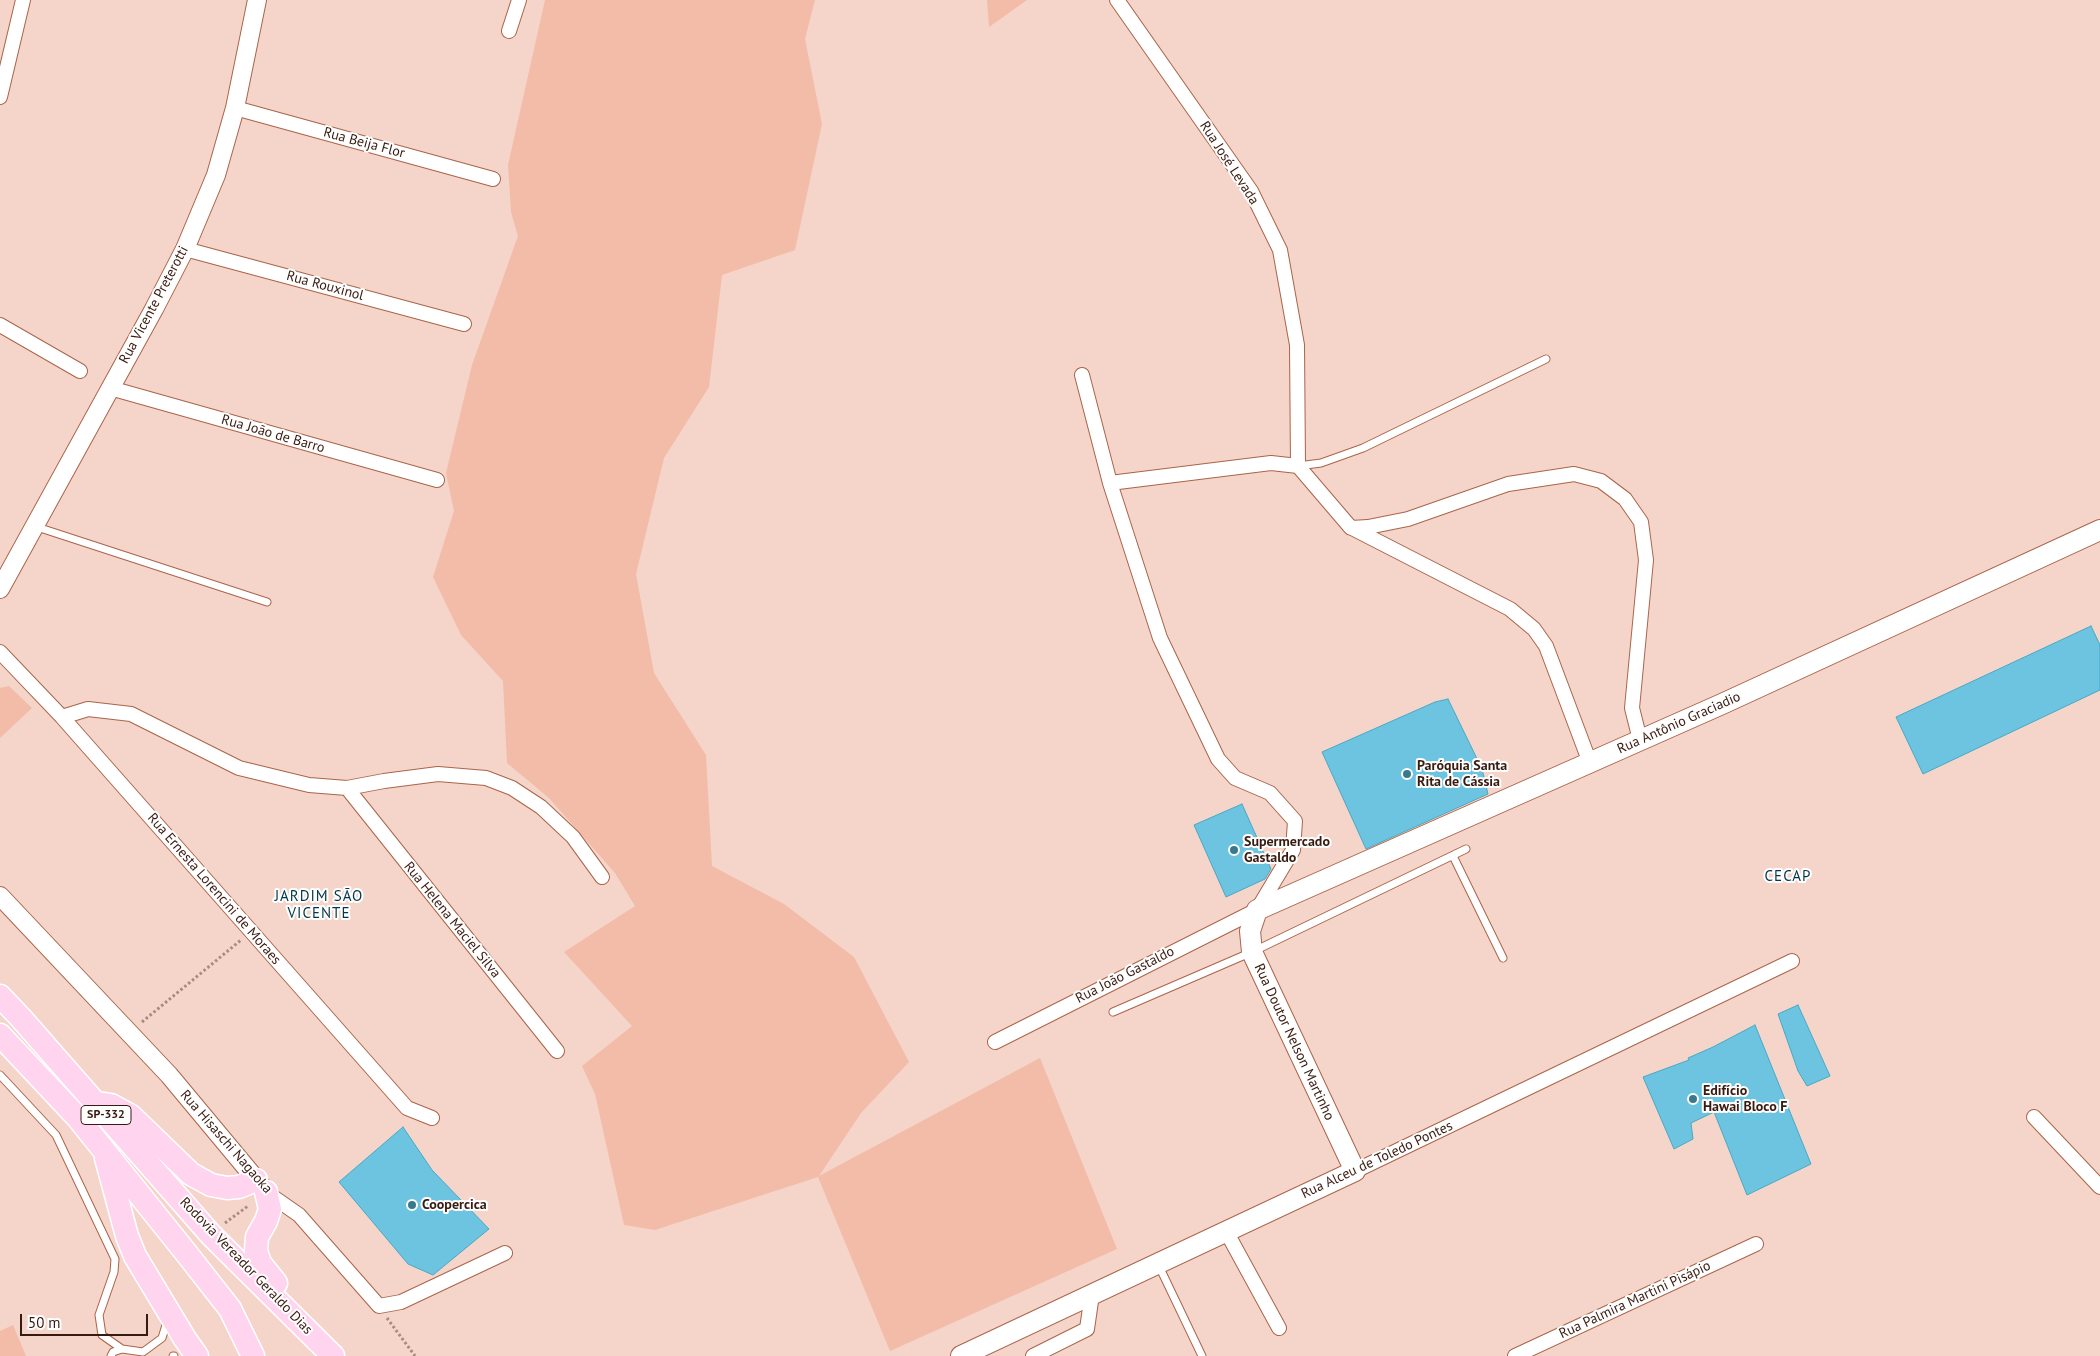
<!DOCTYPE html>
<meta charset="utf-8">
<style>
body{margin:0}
#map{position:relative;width:2100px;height:1356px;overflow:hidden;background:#f5d5c9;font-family:"PT Sans",sans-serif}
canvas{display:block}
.scale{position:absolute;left:20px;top:1314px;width:128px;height:22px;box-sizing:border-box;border:2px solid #381b10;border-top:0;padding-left:6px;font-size:15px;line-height:18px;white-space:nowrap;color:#381b10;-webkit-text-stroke:4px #fefefe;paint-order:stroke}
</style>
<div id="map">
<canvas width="2100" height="1356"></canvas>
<div class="scale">50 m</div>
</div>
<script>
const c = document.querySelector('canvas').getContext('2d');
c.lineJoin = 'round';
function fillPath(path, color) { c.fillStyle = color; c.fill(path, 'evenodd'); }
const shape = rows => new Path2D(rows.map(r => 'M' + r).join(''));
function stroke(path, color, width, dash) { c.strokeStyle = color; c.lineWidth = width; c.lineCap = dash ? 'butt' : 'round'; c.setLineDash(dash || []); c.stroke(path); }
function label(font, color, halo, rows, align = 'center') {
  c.font = font + ' "PT Sans",sans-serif'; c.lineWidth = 4; c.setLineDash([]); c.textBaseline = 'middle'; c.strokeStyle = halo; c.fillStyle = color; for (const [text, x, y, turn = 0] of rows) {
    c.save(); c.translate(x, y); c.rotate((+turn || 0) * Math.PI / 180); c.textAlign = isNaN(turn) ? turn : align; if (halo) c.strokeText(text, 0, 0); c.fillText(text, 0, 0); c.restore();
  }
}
const green = shape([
 [545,0,815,0,805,39,822,124,795,250,722,275,709,387,664,458,636,574,654,673,706,755,712,866,784,904,854,957,909,1062,861,1113,819,1176,1040,1058,1117,1249,890,1351,818,1177,655,1230,624,1225,595,1094,582,1066,632,1026,564,952,635,906,615,873,549,798,507,763,503,681,461,635,433,577,454,511,446,473,472,365,518,236,511,212,508,165],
 [987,0,1027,0,989,27],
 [9,686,32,708,0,738,0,688],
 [13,1325,26,1356,0,1356,0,1331]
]);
const building = shape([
 [2091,626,2100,645,2100,690,1923,774,1896,717,2091,626],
 [1448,699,1482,769,1488,794,1366,849,1322,752,1435,702,1448,699],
 [1242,804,1271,869,1265,879,1226,897,1194,825,1242,804],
 [1798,1005,1830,1076,1807,1086,1798,1071,1778,1014,1798,1005],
 [1755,1025,1811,1164,1747,1195,1714,1112,1691,1123,1693,1139,1674,1149,1643,1077,1689,1060,1688,1058,1713,1047,1755,1025],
 [403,1127,432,1170,489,1229,433,1275,408,1264,339,1182,403,1127]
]);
const path = shape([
 [142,1022,241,940],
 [225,1223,248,1206],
 [387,1318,415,1356]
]);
const service = shape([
 [1298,466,1321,463,1363,448,1546,359],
 [34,526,267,602],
 [1453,856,1503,958],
 [1113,1012,1252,952,1466,849],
 [0,1075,56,1135,115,1259,114,1272,99,1315,102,1335,122,1349,143,1352,162,1338,166,1325,165,1319],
 [1158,1264,1202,1356],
 [111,1356,113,1352,122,1349],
 [173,1356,174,1356]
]);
const minor = shape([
 [1117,0,1251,191,1280,250,1297,345,1298,466],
 [509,31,519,0],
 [0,97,23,0],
 [235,108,493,179],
 [185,249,464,324],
 [0,325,80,371],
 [110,388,437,480],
 [1110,483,1271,463,1298,466,1351,528,1368,527,1408,519,1508,484,1574,474,1601,481,1625,499,1641,522,1646,560,1632,708,1640,740],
 [1352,528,1510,609,1534,629,1546,646,1590,763],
 [0,652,62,717,407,1108,432,1118],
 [62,717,88,709,131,714,239,768,309,785,347,788,384,781,438,774,486,778,512,788,541,807,573,837,602,877],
 [347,788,557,1051],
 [995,1042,1257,910,1293,850,1295,821,1270,793,1235,778,1218,759,1160,638,1110,483,1082,375],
 [2034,1117,2100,1187],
 [1355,1171,1792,961],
 [266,1192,299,1215,379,1306,401,1302,505,1253],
 [1226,1231,1279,1328],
 [1033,1356,1087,1329,1092,1294],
 [1515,1356,1756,1244]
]);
const tertiary = shape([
 [0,589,154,309,185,249,216,175,235,108,257,0],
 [0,896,169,1075,264,1189]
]);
const secondary = shape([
 [961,1356,1355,1171,1252,952,1250,931,1257,910,1722,704,2100,530]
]);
const primary = shape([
 [0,996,20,1017,211,1235,333,1356],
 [0,1035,78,1118,187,1254,230,1309,253,1356],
 [98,1103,111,1105,131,1116,191,1174,211,1185,227,1188,239,1187,256,1180],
 [106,1158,127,1236,135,1256,185,1339,197,1356],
 [266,1192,270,1209,266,1221,257,1237,256,1251,260,1263,276,1283]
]);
const markers = [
 [1407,774,5,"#39788d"],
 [1234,850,5,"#39788d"],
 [1693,1099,5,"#39788d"],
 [412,1205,5,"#39788d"]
];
const shields = [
 [106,1115,50]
];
const shieldNames = [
 ["SP-332",106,1115]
];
const streetNames = [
 ["Rua Beija Flor",364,143,15],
 ["Rua José Levada",1229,163,57],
 ["Rua Rouxinol",325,286,15],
 ["Rua Vicente Preterotti",154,305,-62],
 ["Rua João de Barro",273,434,16],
 ["Rua Antônio Graciadio",1679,723,-24],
 ["Rua Ernesta Lorencini de Moraes",214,889,49],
 ["Rua Helena Maciel Silva",452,920,51],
 ["Rua João Gastaldo",1125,975,-27],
 ["Rua Doutor Nelson Martinho",1294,1042,65],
 ["Rua Hisaschi Nagaoka",226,1142,49],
 ["Rua Alceu de Toledo Pontes",1377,1160,-25],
 ["Rodovia Vereador Geraldo Dias",246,1266,46],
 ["Rua Palmira Martini Pisápio",1635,1300,-25]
];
const poiNames = [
 ["Paróquia Santa",1417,766],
 ["Rita de Cássia",1417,782],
 ["Supermercado",1244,842],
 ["Gastaldo",1244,858],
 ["Edifício",1703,1091],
 ["Hawai Bloco F",1703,1107],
 ["Coopercica",422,1205]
];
const neighbourhoodNames = [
 ["CECAP",1788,877],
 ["JARDIM SÃO",319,897],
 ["VICENTE",319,914]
];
fillPath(green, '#f2bca8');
fillPath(building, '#6cc4e1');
stroke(building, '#47a8c5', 1);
stroke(service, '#aa6449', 9);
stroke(minor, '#aa6449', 16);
stroke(tertiary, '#aa6449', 20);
stroke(secondary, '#aa6449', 22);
stroke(primary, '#fff', 25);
stroke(path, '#a88a7e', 3, [2.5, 2.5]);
stroke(service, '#fff', 7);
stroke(minor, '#fff', 14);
stroke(tertiary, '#fff', 18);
stroke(secondary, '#fff', 20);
stroke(primary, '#ffd4ef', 22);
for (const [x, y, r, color] of markers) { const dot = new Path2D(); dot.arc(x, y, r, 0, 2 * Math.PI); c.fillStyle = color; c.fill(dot); stroke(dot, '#fefefe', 2); }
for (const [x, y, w] of shields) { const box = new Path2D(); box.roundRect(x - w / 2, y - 9.5, w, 19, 4); c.fillStyle = '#fefefe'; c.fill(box); stroke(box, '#381b10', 1); }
label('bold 12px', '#381b10', null, shieldNames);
label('14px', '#381b10', '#fefefe', streetNames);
label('bold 14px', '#381b10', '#fefefe', poiNames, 'left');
c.letterSpacing = '1px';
label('15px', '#003848', '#fefefe', neighbourhoodNames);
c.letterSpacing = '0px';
</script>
